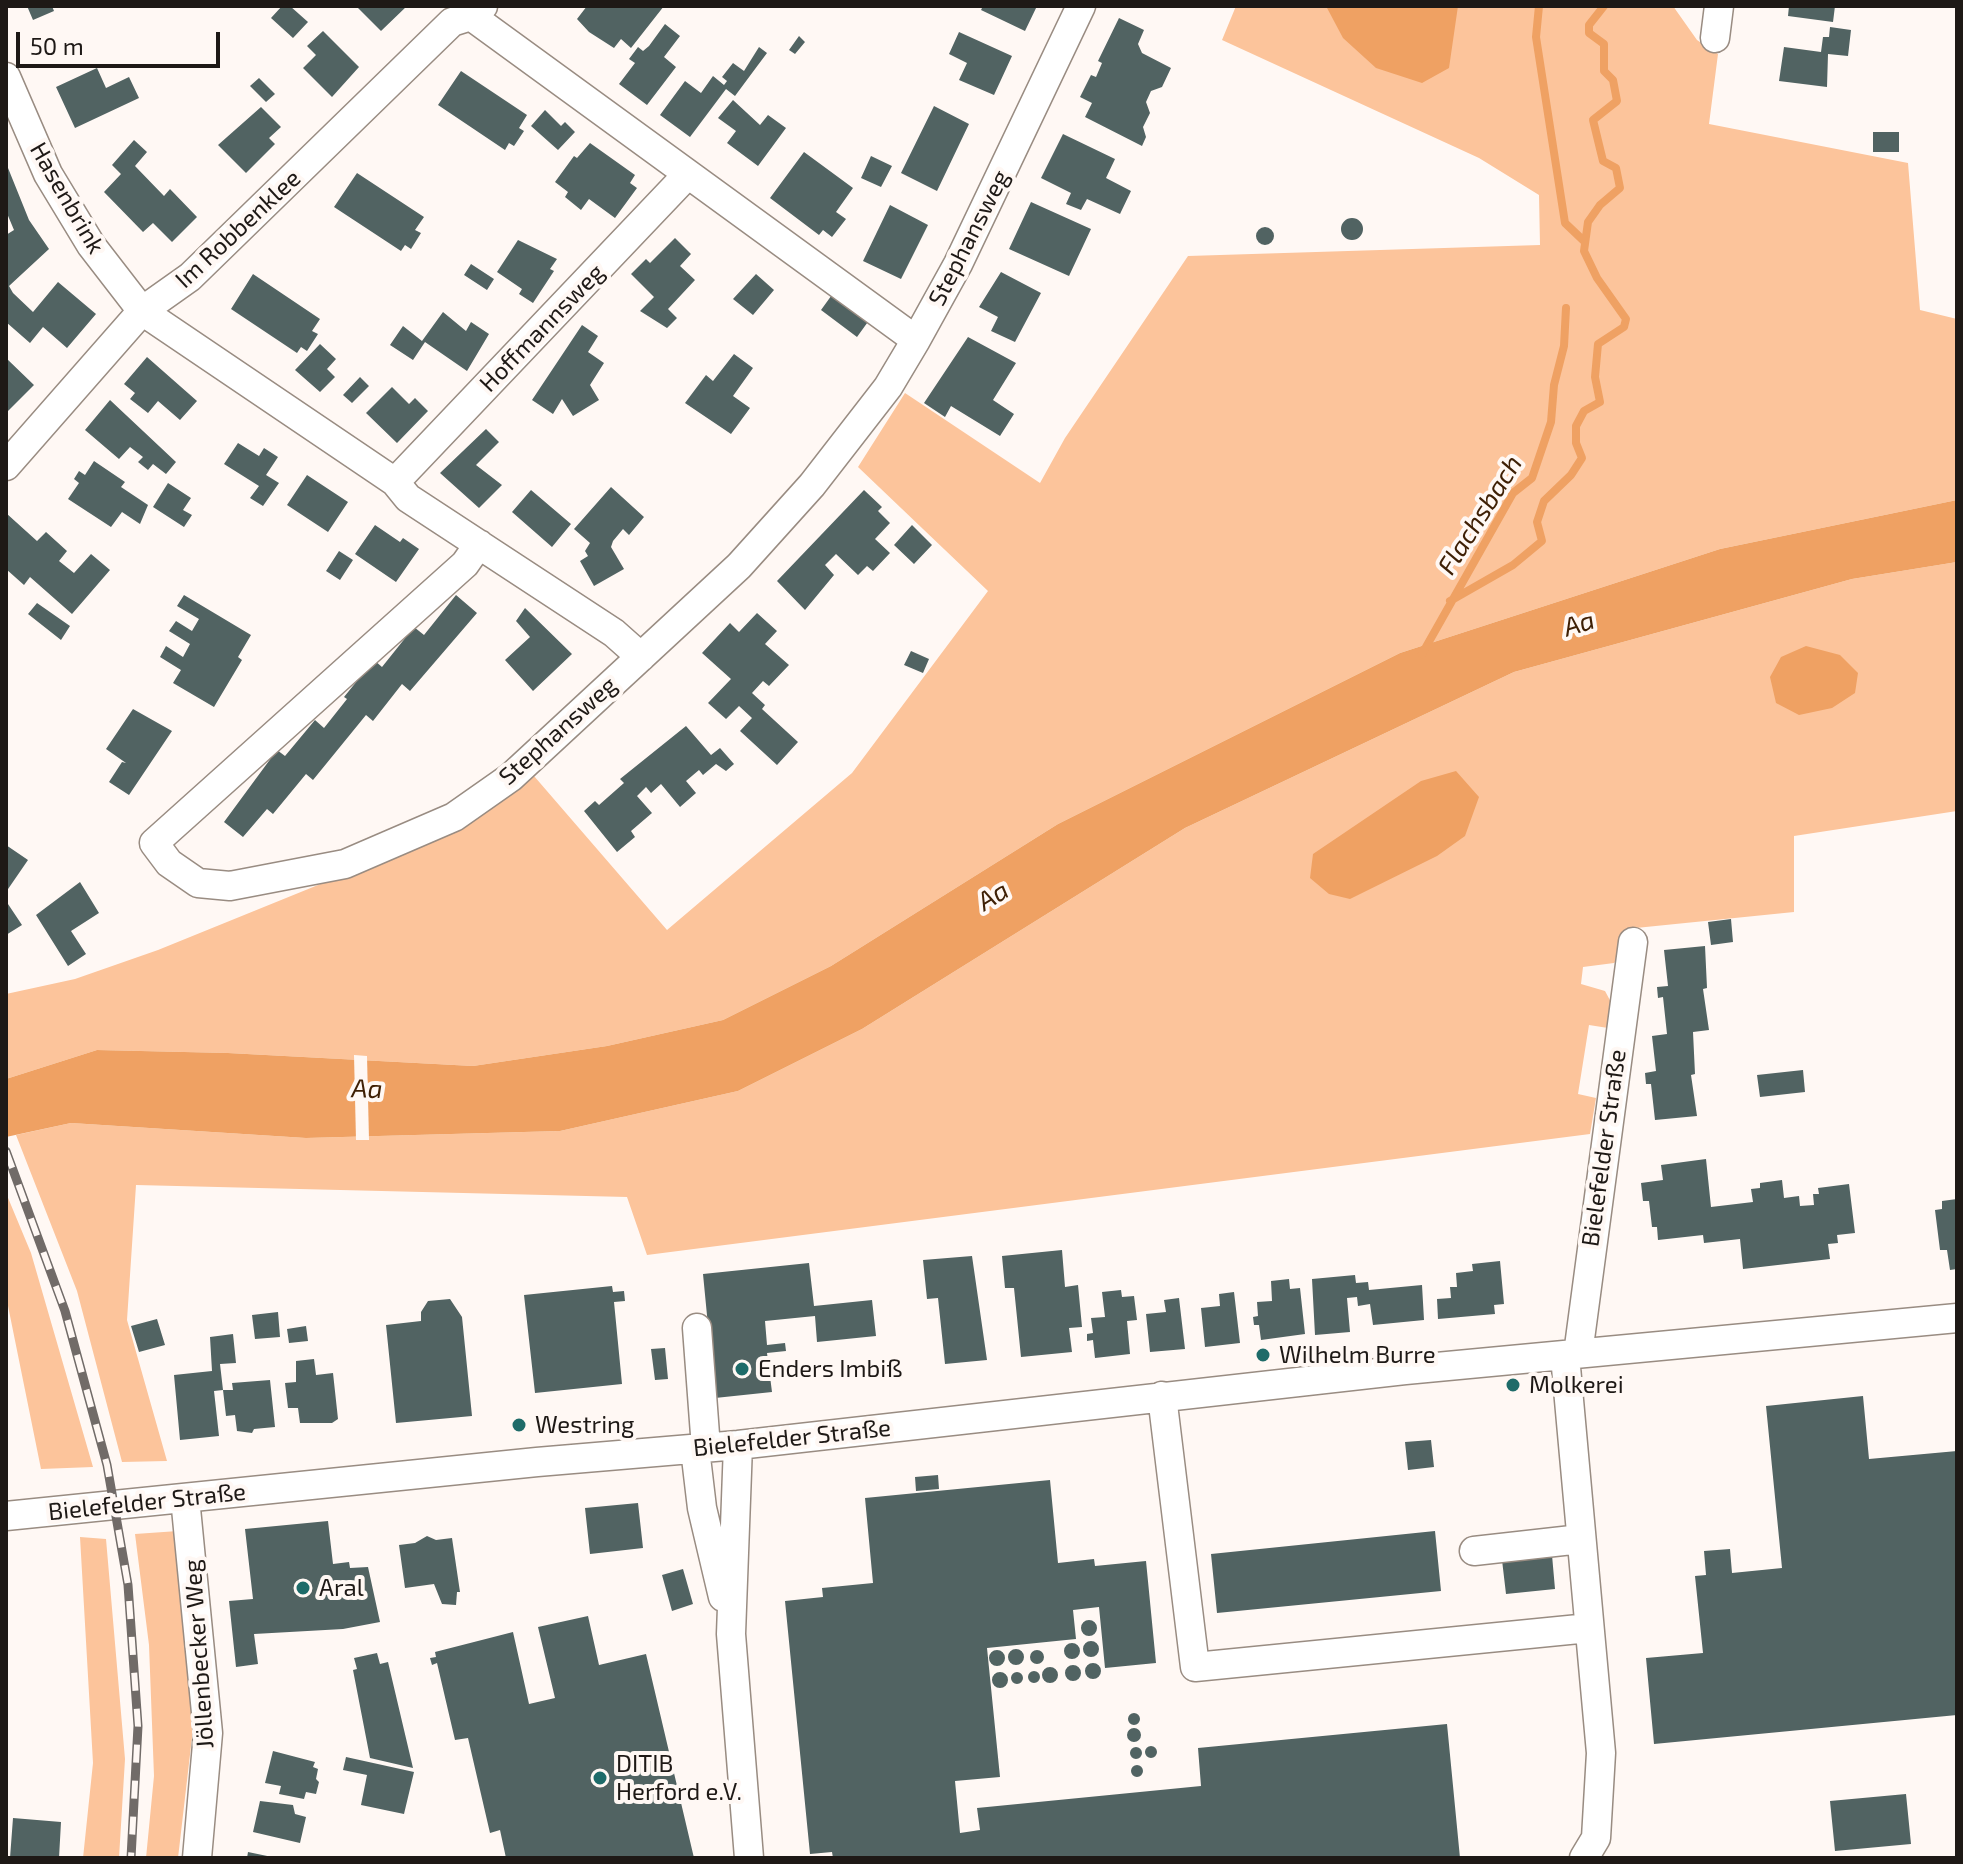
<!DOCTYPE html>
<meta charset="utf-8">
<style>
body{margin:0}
#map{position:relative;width:1963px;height:1864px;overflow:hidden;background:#fff8f4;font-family:"Exo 2",sans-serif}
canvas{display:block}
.frame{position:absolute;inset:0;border:8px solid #1e1916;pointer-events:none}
.scale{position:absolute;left:16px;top:32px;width:204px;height:36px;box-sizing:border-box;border:4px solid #1e1916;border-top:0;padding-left:10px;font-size:24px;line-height:28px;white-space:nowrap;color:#1e1916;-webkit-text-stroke:6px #fff8f4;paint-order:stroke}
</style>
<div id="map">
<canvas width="1963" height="1864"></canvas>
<div class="frame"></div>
<div class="scale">50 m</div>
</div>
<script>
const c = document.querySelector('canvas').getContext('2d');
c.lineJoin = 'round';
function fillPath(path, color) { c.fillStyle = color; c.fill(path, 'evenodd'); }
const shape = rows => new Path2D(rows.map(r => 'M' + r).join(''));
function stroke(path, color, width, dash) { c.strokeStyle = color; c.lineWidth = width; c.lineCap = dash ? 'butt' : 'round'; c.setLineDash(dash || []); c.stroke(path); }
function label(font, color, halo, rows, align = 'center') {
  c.font = font + ' "Exo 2",sans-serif'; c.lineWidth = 8; c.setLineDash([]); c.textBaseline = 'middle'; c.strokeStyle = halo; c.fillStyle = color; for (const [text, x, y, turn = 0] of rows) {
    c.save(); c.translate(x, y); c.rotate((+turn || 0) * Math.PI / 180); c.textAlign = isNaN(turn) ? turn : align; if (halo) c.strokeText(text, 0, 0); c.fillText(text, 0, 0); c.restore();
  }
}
const green = shape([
 [1236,6,1673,6,1697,40,1718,54,1709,124,1908,163,1920,310,1957,319,1957,500,1720,549,1400,653,1058,824,831,966,723,1020,607,1046,473,1066,228,1053,97,1050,6,1079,6,994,75,979,158,950,355,870,453,829,534,776,667,930,852,773,988,591,858,467,905,393,1040,483,1065,438,1188,256,1540,245,1539,195,1479,158,1222,40],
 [1957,562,1957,811,1794,836,1794,912,1626,929,1621,956,1614,963,1583,967,1581,984,1605,991,1612,1004,1608,1028,1589,1025,1578,1094,1596,1098,1590,1134,647,1255,627,1197,136,1185,127,1320,167,1461,122,1462,77,1291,16,1135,71,1123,306,1138,560,1131,738,1091,862,1029,1185,828,1514,672,1852,579],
 [6,1193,31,1253,93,1467,41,1469,6,1296],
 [178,1531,194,1720,178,1858,146,1858,154,1776,149,1645,135,1534],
 [80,1537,106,1539,125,1759,119,1858,83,1858,93,1763]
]);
const water = shape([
 [1326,6,1458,6,1449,68,1422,83,1376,68,1343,38],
 [1957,500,1957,562,1852,579,1514,672,1185,828,862,1029,738,1091,560,1131,306,1138,71,1123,6,1137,6,1079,97,1050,228,1053,473,1066,607,1046,723,1020,831,966,1058,824,1400,653,1720,549],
 [1806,646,1840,655,1858,673,1855,693,1832,708,1799,715,1776,703,1770,677,1781,657],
 [1456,771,1479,797,1465,836,1437,856,1350,899,1329,894,1310,878,1313,854,1421,781]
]);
const pier = shape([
 [354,1055,367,1056,369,1140,356,1140]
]);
const stream = shape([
 [1539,6,1536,37,1565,223,1585,242],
 [1450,601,1513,565,1542,541,1537,522,1544,501,1571,475,1582,458,1576,443,1576,426,1584,411,1600,402,1595,377,1598,344,1624,327,1626,319,1597,278,1584,251,1588,222,1600,205,1620,188,1616,168,1603,161,1593,120,1617,101,1613,80,1604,71,1604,44,1589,33,1589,25,1604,6],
 [1422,654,1513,493,1532,478,1551,422,1554,385,1564,346,1566,308]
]);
const building = shape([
 [27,6,52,6,54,11,33,20],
 [282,6,290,6,308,22,293,38,271,18],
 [356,6,407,6,381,31],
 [587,6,664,6,631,48,621,39,614,48,589,32,577,19],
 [983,6,1037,6,1025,31,981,10],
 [1789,6,1835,6,1833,22,1788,16],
 [1119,18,1144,30,1138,44,1142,53,1171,68,1162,87,1151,91,1146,102,1150,113,1143,127,1146,137,1142,146,1085,117,1092,103,1080,97,1091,75,1096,77,1102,63,1098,61],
 [665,24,680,36,664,57,676,67,647,105,619,84,635,63,629,59,638,47,643,51,649,46],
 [1830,27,1851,30,1848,56,1828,54,1827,87,1779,81,1784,47,1821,52,1823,37,1829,37],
 [323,31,359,67,332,97,303,68,316,55,307,46],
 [959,32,1012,56,994,95,959,80,967,63,949,54],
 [799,36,805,42,795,54,789,50],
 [759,47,767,53,758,65,735,96,726,89,690,137,660,115,685,81,701,93,713,76,724,85,727,81,722,77,733,63,744,71],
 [97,68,106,88,129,77,139,98,75,128,56,87],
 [461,71,527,115,519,128,524,131,514,146,509,143,505,150,438,105],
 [259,78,275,94,266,102,250,86],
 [733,100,760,125,768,115,786,128,758,166,727,143,736,131,718,118],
 [934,106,969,124,937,191,901,173],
 [261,107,281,127,269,138,275,144,246,173,218,145],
 [545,110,561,126,565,122,575,132,558,150,531,126],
 [1873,132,1899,132,1899,152,1873,152],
 [1063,134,1115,159,1106,178,1131,191,1120,214,1087,199,1081,210,1066,204,1071,193,1041,178],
 [134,140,147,152,135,166,164,196,170,189,197,217,172,242,153,223,143,232,104,192,121,174,112,165],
 [590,143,635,175,630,183,637,188,615,218,589,199,581,210,565,197,568,192,555,182,574,156,577,158],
 [804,152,853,188,836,212,846,219,832,237,823,230,819,235,770,198],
 [871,156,892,166,881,187,861,178],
 [6,163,29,220,49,249,9,286,13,293,33,312,58,282,96,314,67,348,43,327,30,343,6,322,6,235,14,230,6,211],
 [357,173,424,217,415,230,421,233,411,249,405,245,401,251,334,207],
 [1031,202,1091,229,1069,276,1009,249],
 [890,205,928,225,901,279,863,261],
 '1341 229a11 11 0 1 1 22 0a11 11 0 1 1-22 0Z',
 '1256 236a9 9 0 1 1 18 0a9 9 0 1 1-18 0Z',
 [675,238,691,254,680,266,695,280,668,309,677,318,667,328,640,311,654,297,631,274,646,259,650,263],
 [518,240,557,259,550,269,554,271,533,303,519,294,522,289,497,272],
 [471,264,494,279,487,290,464,275],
 [1001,272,1041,293,1015,342,991,331,998,317,979,307],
 [253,274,320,319,312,331,318,334,307,351,301,347,297,353,231,309],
 [756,274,774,290,753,315,733,299],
 [834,292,870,319,857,337,821,310],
 [443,312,466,331,471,322,489,334,467,371,425,342,413,360,390,345,403,326,422,341],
 [582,325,598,336,588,352,604,363,590,385,599,400,573,416,562,399,553,414,532,400],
 [968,337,1016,363,993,400,1014,414,1000,436,951,406,945,417,924,403],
 [320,344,336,359,327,369,335,377,320,392,295,370],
 [734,354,753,368,733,396,750,408,731,434,685,403,706,375,713,381],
 [147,357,197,401,180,420,158,401,148,413,130,399,135,393,124,384],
 [6,358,34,385,6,413],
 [360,377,369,386,352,403,343,395],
 [392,387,409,404,415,398,428,411,397,443,366,413],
 [110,400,176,462,166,474,153,464,148,470,138,462,143,457,130,447,119,459,85,430],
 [486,429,499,442,476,465,502,485,479,508,440,473],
 [238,443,259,456,264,448,278,457,266,475,279,483,263,506,250,498,259,486,224,464],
 [94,461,125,482,121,487,148,505,140,524,122,512,111,527,68,499,79,483,74,479,79,471,85,475],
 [307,475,348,502,328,532,287,505],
 [168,483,191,498,183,510,192,515,184,527,153,507],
 [611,487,644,517,629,535,623,529,613,541,611,547,624,569,594,586,580,561,588,556,585,551,590,543,574,529],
 [531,490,571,524,552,547,512,512],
 [864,490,882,507,878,511,890,523,875,539,890,553,873,571,867,566,858,575,836,554,825,565,834,575,805,610,777,581],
 [6,513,37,541,46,532,67,551,59,561,74,573,91,554,110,570,72,614,30,577,24,585,6,569],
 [375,525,400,542,403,538,419,549,396,582,355,554],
 [912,525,932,545,914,564,894,545],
 [339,551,353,560,340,580,326,571],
 [184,595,251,635,238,657,242,660,214,707,173,683,181,670,160,657,166,646,183,657,190,644,169,631,176,621,192,631,199,619,177,606],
 [456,595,477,613,410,691,402,684,373,721,366,715,313,780,306,774,273,814,267,809,243,837,224,822,277,750,285,756,315,720,324,728,347,699,344,697,374,660,382,667,414,627,424,635],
 [37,603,70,626,61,640,28,614],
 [525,608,572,654,533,691,505,660,530,637,516,621],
 [757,613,777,631,765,644,789,665,769,686,763,681,752,693,765,705,762,709,798,742,777,765,740,731,752,718,739,706,726,719,708,703,731,679,702,653,730,623,739,632],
 [911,651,929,659,923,673,904,665],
 [133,709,172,731,129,795,109,782,122,762,126,763,106,749],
 [686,726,711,755,720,748,734,764,726,771,716,764,703,775,699,770,686,781,696,793,680,807,661,784,651,793,646,787,637,796,652,813,631,831,635,837,617,852,584,811,595,801,599,805,624,783,620,779],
 [6,845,28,860,6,892],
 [80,882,99,913,71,931,86,954,68,966,36,915],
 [6,901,22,925,6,935],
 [1731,919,1733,942,1711,945,1708,922],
 [1705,946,1707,988,1703,989,1709,1030,1693,1032,1695,1074,1691,1075,1697,1116,1655,1120,1651,1084,1646,1084,1645,1073,1656,1071,1652,1036,1667,1034,1663,997,1658,998,1657,987,1668,986,1664,950],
 [1803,1070,1805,1092,1760,1097,1757,1075],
 [1706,1159,1711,1207,1753,1202,1751,1189,1760,1188,1760,1183,1782,1180,1784,1198,1799,1196,1800,1206,1814,1205,1813,1194,1819,1194,1818,1188,1849,1184,1855,1233,1837,1235,1838,1243,1828,1244,1830,1259,1743,1269,1740,1239,1704,1243,1703,1235,1658,1240,1657,1227,1652,1227,1649,1201,1643,1201,1641,1183,1663,1180,1661,1165],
 [1957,1199,1957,1269,1950,1270,1947,1250,1940,1250,1935,1210,1942,1209,1942,1201],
 [1062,1250,1065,1287,1078,1285,1082,1327,1069,1328,1072,1352,1021,1357,1014,1288,1005,1288,1002,1256],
 [972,1256,987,1360,945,1364,938,1298,927,1299,923,1260],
 [1500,1261,1504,1304,1494,1305,1495,1314,1438,1319,1437,1299,1451,1298,1450,1287,1457,1287,1456,1273,1473,1271,1472,1264],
 [809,1263,814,1306,872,1300,876,1336,817,1342,815,1316,765,1321,767,1345,785,1343,786,1351,767,1353,772,1392,715,1398,703,1274],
 [1355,1275,1356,1283,1368,1282,1369,1290,1422,1285,1424,1320,1373,1325,1370,1304,1358,1306,1357,1297,1347,1298,1350,1332,1315,1335,1312,1279],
 [1289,1279,1290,1289,1300,1288,1305,1334,1261,1340,1259,1325,1254,1325,1253,1317,1258,1316,1257,1302,1272,1301,1271,1281],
 [612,1286,613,1292,624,1291,625,1301,614,1302,622,1384,535,1393,524,1295],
 [1121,1290,1122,1297,1134,1296,1137,1320,1127,1321,1130,1354,1095,1358,1093,1340,1087,1341,1087,1334,1093,1333,1091,1318,1105,1317,1102,1292],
 [1234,1292,1240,1343,1205,1347,1201,1308,1220,1306,1219,1294],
 [1179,1298,1185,1349,1150,1352,1146,1314,1166,1312,1164,1300],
 [450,1299,462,1317,472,1416,396,1423,386,1325,421,1321,421,1312,428,1301],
 [278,1312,280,1337,255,1339,252,1315],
 [157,1319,165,1345,139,1352,131,1326],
 [306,1326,308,1341,289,1343,287,1329],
 [233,1334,236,1363,220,1364,223,1390,214,1391,219,1436,180,1440,174,1375,212,1371,210,1337],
 [665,1348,668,1379,655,1380,651,1349],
 [314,1359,316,1375,333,1373,338,1419,332,1423,300,1423,298,1408,288,1408,285,1383,296,1382,296,1361],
 [270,1380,275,1427,254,1429,252,1433,237,1431,235,1415,226,1416,223,1390,233,1390,232,1383],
 [1863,1396,1869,1459,1957,1451,1957,1715,1654,1744,1646,1658,1703,1653,1695,1576,1706,1575,1704,1551,1730,1549,1732,1573,1782,1568,1766,1406],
 [1431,1440,1434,1467,1408,1470,1405,1442],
 [938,1475,939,1489,916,1491,915,1477],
 [1050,1480,1058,1563,1094,1559,1095,1566,1146,1561,1156,1663,1105,1668,1099,1607,1073,1610,1076,1639,987,1648,1000,1777,955,1781,960,1833,980,1830,977,1808,1201,1786,1198,1748,1447,1724,1460,1858,833,1858,832,1852,810,1854,785,1601,823,1597,822,1588,873,1583,865,1498],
 [638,1503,643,1548,590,1554,585,1508],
 [328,1521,333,1564,349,1562,350,1568,368,1567,380,1622,343,1629,254,1634,258,1664,236,1667,229,1601,253,1599,245,1529],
 [1435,1531,1441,1591,1217,1613,1211,1554],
 [427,1536,436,1540,452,1538,460,1592,457,1592,456,1605,442,1604,434,1584,405,1588,399,1545,415,1543],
 [1552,1555,1555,1589,1506,1594,1502,1560],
 [683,1569,693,1604,672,1611,662,1575],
 [588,1616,599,1665,646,1654,694,1858,506,1858,500,1830,490,1833,468,1738,455,1740,437,1663,432,1665,430,1658,436,1657,435,1652,513,1632,529,1704,555,1698,538,1627],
 '1081 1628a8 8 0 1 1 16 0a8 8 0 1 1-16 0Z',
 '1083 1649a8 8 0 1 1 16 0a8 8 0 1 1-16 0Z',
 '1064 1651a8 8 0 1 1 16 0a8 8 0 1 1-16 0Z',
 '1008 1657a8 8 0 1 1 16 0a8 8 0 1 1-16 0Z',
 '989 1658a8 8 0 1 1 16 0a8 8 0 1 1-16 0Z',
 '1030 1657a7 7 0 1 1 14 0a7 7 0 1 1-14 0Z',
 [377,1653,380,1664,388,1662,413,1768,370,1758,353,1670,357,1669,354,1658],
 '1085 1671a8 8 0 1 1 16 0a8 8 0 1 1-16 0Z',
 '1065 1673a8 8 0 1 1 16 0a8 8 0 1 1-16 0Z',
 '1042 1675a8 8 0 1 1 16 0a8 8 0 1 1-16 0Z',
 '1028 1677a6 6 0 1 1 12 0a6 6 0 1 1-12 0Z',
 '1011 1678a6 6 0 1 1 12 0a6 6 0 1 1-12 0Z',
 '992 1680a8 8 0 1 1 16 0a8 8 0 1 1-16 0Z',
 '1128 1719a6 6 0 1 1 12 0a6 6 0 1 1-12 0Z',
 '1127 1735a7 7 0 1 1 14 0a7 7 0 1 1-14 0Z',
 '1145 1752a6 6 0 1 1 12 0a6 6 0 1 1-12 0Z',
 '1130 1753a6 6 0 1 1 12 0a6 6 0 1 1-12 0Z',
 [273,1751,315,1762,313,1767,318,1769,316,1779,319,1782,316,1794,306,1792,304,1799,279,1794,281,1786,265,1783],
 [346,1757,414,1772,404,1814,361,1805,367,1775,343,1770],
 '1131 1771a6 6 0 1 1 12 0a6 6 0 1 1-12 0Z',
 [1906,1794,1911,1844,1835,1851,1830,1801],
 [260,1801,293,1805,295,1814,306,1817,300,1843,253,1832],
 [13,1818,61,1822,59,1858,10,1858],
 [248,1852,272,1857,271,1858,247,1858]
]);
const minor = shape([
 [471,16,916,340],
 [1715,38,1719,6],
 [6,77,48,174,91,245,142,311,395,482,408,498,614,633,641,657],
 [6,466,142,311,190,277,452,22,471,16,483,6],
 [395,482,688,174],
 [479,544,465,564,154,843,169,863,198,883,230,886,345,864,454,817,511,777,739,566,812,485,888,387,916,340,958,264,1081,6],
 [697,1328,706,1448],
 [1578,1354,1633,942],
 [1565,1356,1601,1753,1596,1838,1584,1858],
 [1162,1396,1195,1667,1589,1628],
 [738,1445,731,1634,749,1858],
 [695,1449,702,1508,723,1597],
 [185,1498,208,1733,197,1858],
 [6,1516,537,1462,738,1445,1405,1370,1957,1318],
 [1474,1551,1581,1539]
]);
const rail = shape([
 [6,1151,65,1311,107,1465,128,1585,138,1726,131,1858]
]);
const markers = [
 [1263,1355,8,"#1e6b69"],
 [742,1369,8,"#1e6b69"],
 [1513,1385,8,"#1e6b69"],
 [519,1425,8,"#1e6b69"],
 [303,1588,8,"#1e6b69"],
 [600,1778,8,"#1e6b69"]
];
const streetNames = [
 ["Hasenbrink",67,198,60],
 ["Im Robbenklee",238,229,-43],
 ["Stephansweg",969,238,-63],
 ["Hoffmannsweg",542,328,-46],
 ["Stephansweg",558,731,-42],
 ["Bielefelder Straße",1604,1148,-82],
 ["Bielefelder Straße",792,1438,-6],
 ["Bielefelder Straße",147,1502,-6],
 ["Jöllenbecker Weg",199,1654,-94]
];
const poiNames = [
 ["Wilhelm Burre",1279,1355],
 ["Enders Imbiß",758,1369],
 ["Molkerei",1529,1385],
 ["Westring",535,1425],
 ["Aral",319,1588],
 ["DITIB",616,1764],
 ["Herford e.V.",616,1792]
];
const waterNames = [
 ["Flachsbach",1480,515,-58],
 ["Aa",1579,624,-17],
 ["Aa",993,896,-31],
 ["Aa",367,1089,1]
];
fillPath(green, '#fcc49b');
fillPath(water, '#efa163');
fillPath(pier, '#fff8f4');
stroke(stream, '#efa163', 8);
fillPath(building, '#516362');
stroke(minor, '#998c82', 31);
stroke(minor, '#fff', 28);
stroke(rail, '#716b68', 9);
stroke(rail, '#fff8f4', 6, [18]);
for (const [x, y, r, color] of markers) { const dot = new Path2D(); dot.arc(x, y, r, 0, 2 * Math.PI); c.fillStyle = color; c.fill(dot); stroke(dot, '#fff8f4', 3); }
label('24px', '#1e1916', '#fff8f4', streetNames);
label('24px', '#1e1916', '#fff8f4', poiNames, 'left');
label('italic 26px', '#3f2005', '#fff8f4', waterNames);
</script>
